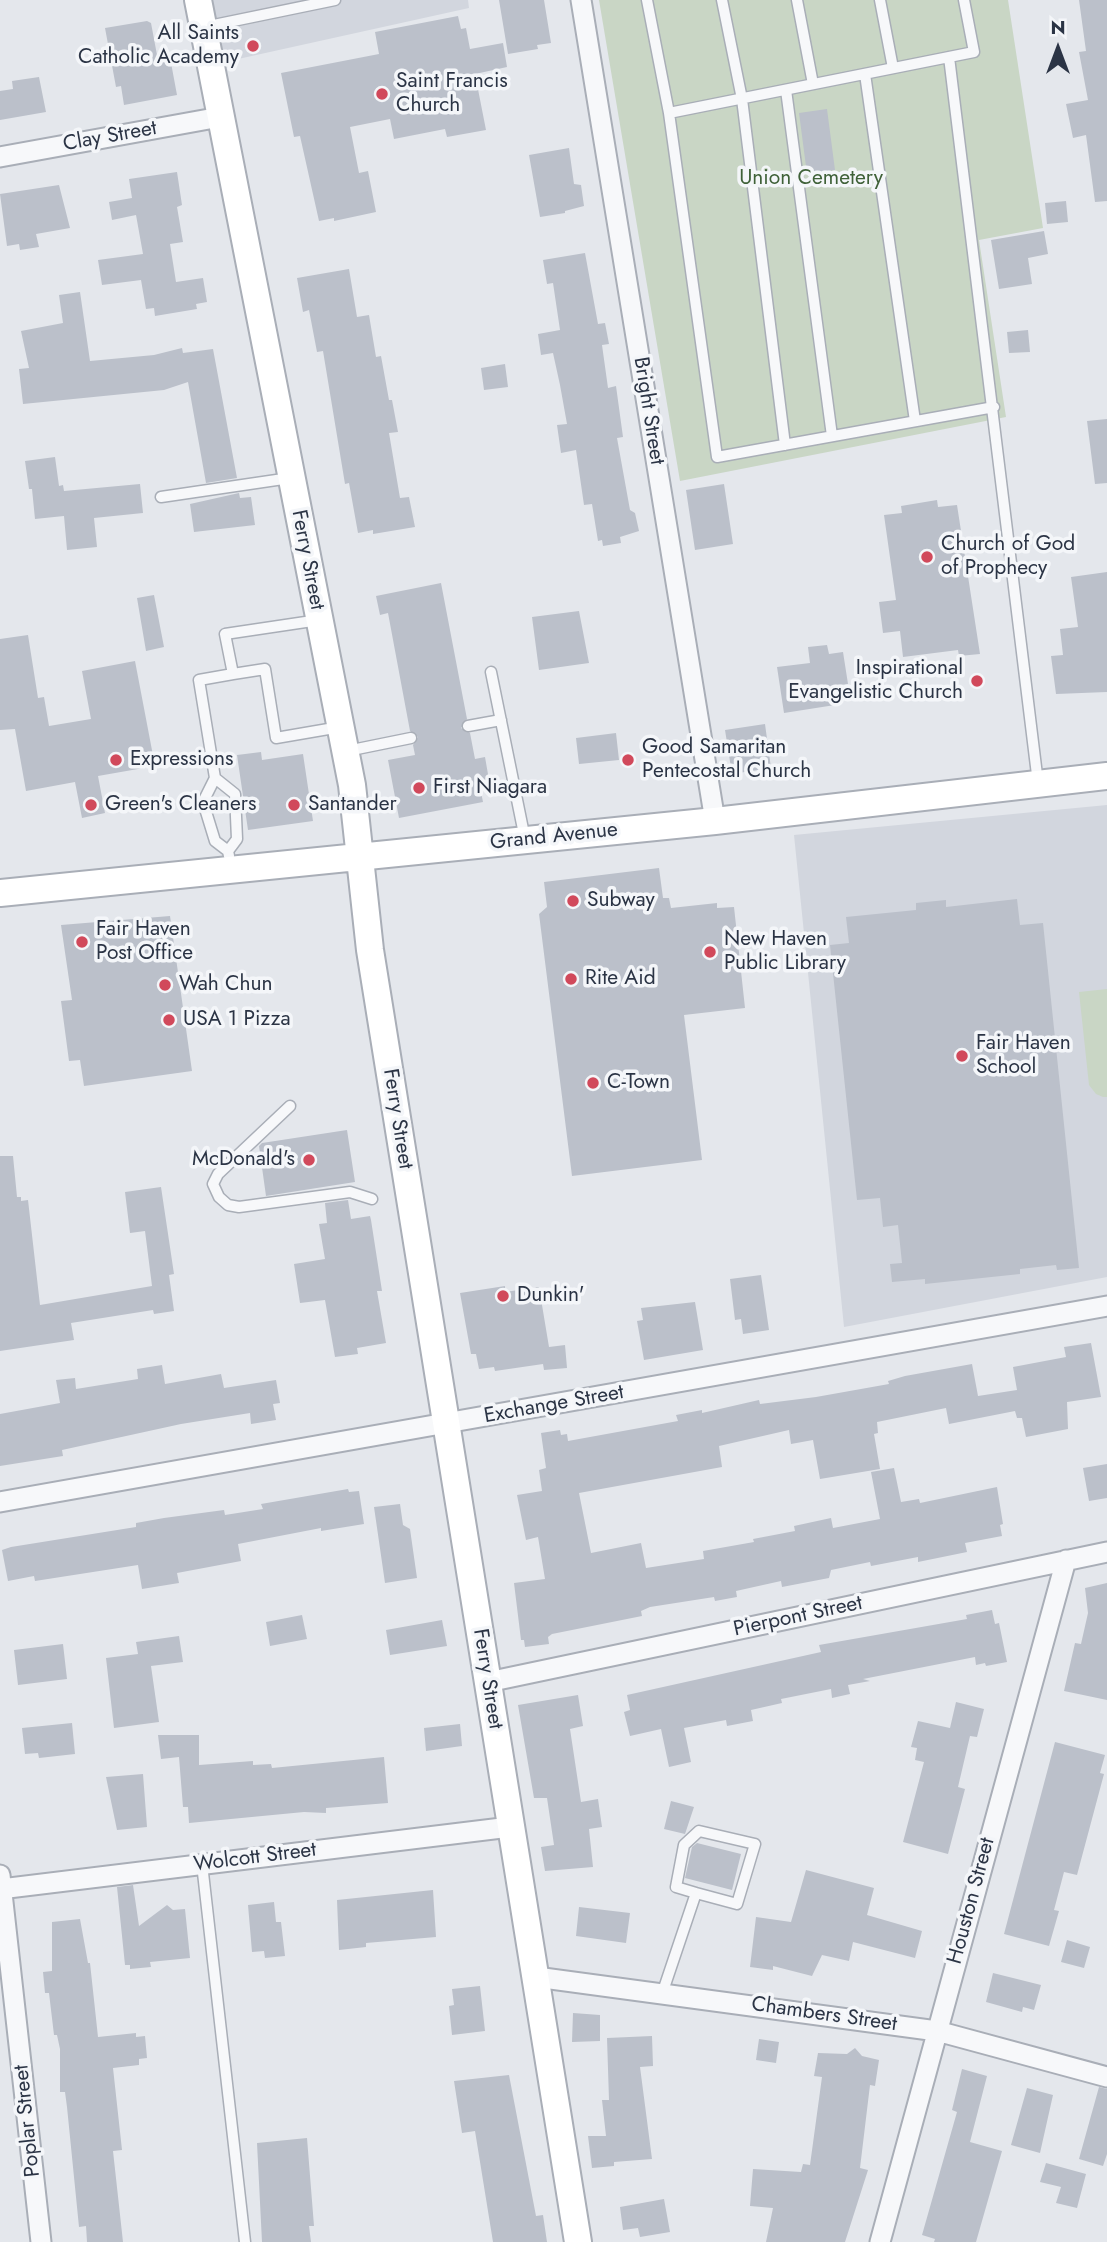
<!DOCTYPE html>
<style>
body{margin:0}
#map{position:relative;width:1107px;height:2242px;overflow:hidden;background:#e4e7ec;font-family:Jost,sans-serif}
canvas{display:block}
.north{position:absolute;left:1023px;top:14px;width:70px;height:70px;-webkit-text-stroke:5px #f4f6f9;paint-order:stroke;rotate:0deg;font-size:19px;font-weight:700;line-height:28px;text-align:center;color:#2b3445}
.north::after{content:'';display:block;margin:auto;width:24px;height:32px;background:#2b3445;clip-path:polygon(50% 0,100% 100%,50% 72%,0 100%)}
</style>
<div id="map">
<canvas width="1107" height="2242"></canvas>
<div class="north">N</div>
</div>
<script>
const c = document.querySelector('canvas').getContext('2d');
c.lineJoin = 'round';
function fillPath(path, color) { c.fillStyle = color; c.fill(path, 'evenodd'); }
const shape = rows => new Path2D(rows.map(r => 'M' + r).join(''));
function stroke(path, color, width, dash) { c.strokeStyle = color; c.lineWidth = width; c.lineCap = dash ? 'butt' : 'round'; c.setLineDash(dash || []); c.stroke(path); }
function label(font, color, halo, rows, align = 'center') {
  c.font = font + ' Jost,sans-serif'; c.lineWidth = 7; c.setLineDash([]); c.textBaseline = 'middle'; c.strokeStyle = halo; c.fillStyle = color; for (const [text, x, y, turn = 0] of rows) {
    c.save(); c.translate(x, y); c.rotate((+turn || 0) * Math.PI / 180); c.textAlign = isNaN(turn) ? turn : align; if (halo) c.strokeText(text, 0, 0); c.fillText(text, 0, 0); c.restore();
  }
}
const built = shape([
 [198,0,468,0,469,8,211,65],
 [1107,805,1107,1277,844,1327,794,835]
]);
const green = shape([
 [599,0,1008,0,1043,228,979,240,1006,417,680,481],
 [1107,989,1107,1097,1103,1097,1096,1094,1089,1085,1079,992]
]);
const building = shape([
 [499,0,544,0,551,43,537,45,538,49,508,54],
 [1079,0,1107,0,1107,201,1095,202,1086,135,1073,138,1066,104,1088,100,1079,52,1086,51],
 [458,16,461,29,466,28,470,49,503,43,507,67,475,74,486,130,447,137,445,129,394,139,390,119,350,127,359,173,368,171,376,212,334,221,334,218,319,221,300,136,294,137,281,73,379,54,375,32],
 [147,21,151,23,157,55,169,52,177,95,124,105,121,86,116,87,105,28],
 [39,77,46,112,0,120,0,91,13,89,12,81],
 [827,109,835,170,807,174,799,113],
 [569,148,574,184,581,185,584,206,565,211,565,213,540,217,529,155],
 [177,172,182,205,177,207,183,242,170,244,176,282,203,278,207,302,196,304,197,309,155,316,154,308,146,309,141,280,102,285,98,260,143,254,136,215,112,220,109,202,132,198,129,179],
 [59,185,70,228,36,234,39,247,20,250,19,244,7,246,0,194],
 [1066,201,1068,222,1047,224,1045,203],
 [1044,231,1048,254,1028,258,1032,284,999,289,991,240],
 [585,253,598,324,605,323,609,344,602,345,608,388,616,386,623,437,617,438,630,510,635,513,639,531,620,537,621,543,603,546,602,540,598,541,592,504,584,505,576,450,561,453,557,425,567,424,560,385,553,353,541,355,538,334,560,330,553,283,547,284,543,260],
 [349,269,357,317,369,315,376,357,381,356,389,400,392,400,398,432,389,433,400,498,409,497,415,527,373,534,373,530,358,533,349,483,345,484,323,351,317,352,309,310,303,312,297,278],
 [80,292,90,361,154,355,182,348,183,353,213,349,237,478,206,483,188,382,164,390,23,404,19,369,29,368,21,331,63,323,59,295],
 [1028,330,1030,352,1009,353,1007,332],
 [505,364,508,387,484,390,481,368],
 [1107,419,1107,483,1095,484,1087,421],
 [55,457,59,486,63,485,64,491,140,484,143,513,94,518,97,547,67,550,64,516,35,519,32,489,29,489,25,461],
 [724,484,733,544,695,550,686,490],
 [239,493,240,498,251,497,255,525,194,532,190,504],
 [937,500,938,507,957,505,980,654,959,656,958,650,903,657,900,631,883,633,879,602,896,600,884,515,902,513,901,506],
 [1107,572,1107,692,1056,694,1051,656,1063,655,1060,629,1078,627,1071,577],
 [441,583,467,719,461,728,470,733,475,759,485,757,489,780,479,782,483,802,399,818,388,760,415,755,413,745,418,737,410,731,388,613,380,615,376,596],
 [154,595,164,647,146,651,137,598],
 [579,611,589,663,539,670,532,617],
 [28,635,38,698,44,697,49,726,91,719,82,671,135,661,155,766,98,776,105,813,82,818,75,782,26,791,15,729,0,730,0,639],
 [827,645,829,654,843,652,848,684,832,686,835,705,784,713,777,667,810,663,808,647],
 [765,724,771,768,732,774,725,730],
 [616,733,619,760,579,764,576,738],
 [261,752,262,760,303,754,313,821,248,830,237,755],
 [659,868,663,898,669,898,671,908,717,903,717,908,734,907,745,1008,684,1015,702,1160,572,1176,539,914,547,907,544,882],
 [1017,899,1020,925,1043,923,1079,1268,1057,1270,1056,1265,1020,1269,1020,1274,925,1284,925,1279,892,1282,890,1264,902,1263,898,1225,883,1227,880,1198,857,1200,830,945,849,943,846,917,916,910,916,903,946,900,946,907],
 [170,916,192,1071,84,1086,80,1060,69,1061,61,1001,72,1000,61,925],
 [347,1130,355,1182,266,1196,259,1146,262,1143],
 [0,1156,13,1156,17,1197,21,1197,21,1201,28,1200,40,1305,152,1286,145,1231,130,1233,125,1192,161,1187,174,1274,169,1275,174,1311,154,1314,153,1310,71,1323,74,1340,0,1351],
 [348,1200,351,1219,370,1216,371,1220,382,1291,377,1291,386,1343,357,1348,358,1354,335,1357,325,1300,300,1303,294,1264,325,1259,319,1224,327,1223,325,1203],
 [761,1275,769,1330,743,1334,741,1319,735,1320,730,1279],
 [505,1286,505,1292,539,1287,549,1347,565,1345,567,1368,544,1370,543,1364,495,1371,494,1367,479,1369,476,1354,471,1354,460,1293],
 [695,1302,703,1350,644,1360,637,1321,643,1320,641,1308],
 [1091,1343,1101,1397,1067,1402,1068,1429,1026,1437,1022,1418,1017,1418,1015,1411,949,1424,946,1408,877,1422,878,1433,874,1434,880,1469,820,1479,813,1440,791,1444,789,1430,719,1446,722,1467,579,1493,591,1553,641,1543,646,1568,704,1559,703,1551,754,1542,753,1539,795,1531,794,1526,831,1518,833,1528,880,1519,871,1472,894,1468,901,1502,919,1499,920,1503,997,1487,1003,1524,1000,1525,1002,1536,965,1543,967,1552,918,1562,918,1557,871,1566,870,1562,831,1570,829,1578,782,1587,781,1581,736,1591,737,1597,715,1601,714,1597,650,1607,641,1611,642,1616,552,1634,548,1637,549,1644,525,1647,524,1640,521,1640,514,1583,545,1579,538,1537,526,1540,517,1495,542,1491,539,1470,546,1468,541,1433,560,1430,561,1435,567,1434,568,1441,678,1421,676,1415,702,1410,702,1413,759,1400,760,1404,816,1397,889,1384,888,1381,905,1376,972,1364,978,1396,1017,1390,1013,1367,1066,1357,1064,1347],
 [162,1365,165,1384,221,1374,224,1388,276,1380,280,1403,273,1404,276,1420,251,1424,250,1413,181,1424,62,1450,63,1456,0,1466,0,1414,60,1403,56,1380,75,1378,76,1389,138,1379,137,1369],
 [1107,1464,1107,1498,1089,1501,1083,1468],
 [348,1489,349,1492,359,1491,364,1524,321,1531,321,1528,238,1544,241,1561,177,1573,179,1583,142,1589,138,1565,35,1581,34,1576,8,1581,2,1550,11,1547,136,1527,136,1523,164,1518,224,1510,225,1515,263,1509,261,1504],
 [400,1504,403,1525,410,1529,417,1578,385,1583,374,1507],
 [1107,1583,1107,1700,1064,1691,1075,1643,1081,1644,1088,1613,1085,1588],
 [992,1610,995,1624,999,1623,1007,1662,986,1666,985,1663,976,1665,975,1657,863,1679,870,1681,848,1685,850,1694,832,1698,831,1689,781,1699,782,1703,751,1710,753,1721,727,1726,726,1720,684,1728,691,1762,669,1767,661,1729,630,1736,624,1712,630,1710,627,1695,821,1652,819,1645,967,1619,966,1615],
 [302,1615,307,1639,270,1646,266,1622],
 [442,1620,447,1646,390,1655,386,1630],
 [179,1636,183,1662,151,1666,159,1722,114,1728,106,1658,138,1654,136,1642],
 [63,1644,67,1679,18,1685,14,1650],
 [578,1695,583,1726,570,1729,581,1802,598,1799,602,1827,589,1829,593,1867,545,1871,541,1847,554,1845,547,1798,534,1798,518,1705],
 [956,1702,984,1709,977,1737,970,1736,958,1787,965,1789,948,1854,903,1842,924,1762,915,1760,917,1748,911,1747,918,1721,950,1728],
 [72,1723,75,1754,39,1758,38,1753,25,1754,22,1728],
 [460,1724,462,1746,426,1751,424,1728],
 [158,1735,199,1735,199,1765,253,1761,253,1765,271,1764,272,1768,384,1757,388,1803,326,1808,326,1813,304,1812,189,1823,188,1807,183,1807,179,1757,161,1759],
 [1055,1742,1105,1755,1100,1773,1104,1774,1077,1875,1064,1872,1054,1910,1059,1911,1049,1946,1004,1934],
 [143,1774,147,1827,117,1830,106,1777],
 [671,1801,694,1807,685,1834,664,1829],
 [697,1843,741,1854,732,1890,685,1878,692,1847],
 [806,1870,874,1888,867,1915,922,1931,915,1958,853,1942,849,1961,822,1955,812,1976,773,1966,773,1970,750,1967,756,1917,791,1922],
 [133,1885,139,1926,167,1905,173,1910,185,1909,190,1958,150,1962,151,1967,130,1969,130,1965,125,1965,117,1887],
 [433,1890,436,1937,366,1943,366,1947,339,1950,337,1900],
 [274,1902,276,1922,281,1922,285,1956,265,1958,264,1951,252,1952,248,1905],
 [579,1907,630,1913,626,1943,576,1936],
 [80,1919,88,1963,90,1963,98,2037,136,2033,136,2037,145,2036,147,2058,139,2059,139,2065,113,2068,122,2150,113,2151,123,2242,87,2242,86,2226,79,2227,67,2107,65,2092,60,2092,60,2049,57,2035,54,2035,49,1993,45,1993,43,1972,52,1971,52,1922],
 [1067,1940,1090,1947,1084,1968,1061,1962],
 [993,1973,1041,1985,1034,2010,1023,2007,1022,2012,986,2002],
 [480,1986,485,2031,452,2035,449,2006,454,2005,452,1989],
 [573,2013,600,2015,600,2041,572,2042],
 [652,2036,653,2066,640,2067,652,2159,614,2162,614,2166,592,2168,588,2136,606,2136,602,2100,609,2100,607,2038],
 [759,2039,779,2042,776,2063,756,2060],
 [855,2048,862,2056,879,2060,875,2086,870,2085,860,2168,868,2170,845,2242,766,2242,773,2208,750,2206,753,2169,801,2172,803,2164,810,2165,822,2077,814,2076,818,2053,847,2054],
 [962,2069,987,2076,970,2142,1002,2151,976,2242,934,2242,935,2239,922,2235,957,2112,952,2110],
 [509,2075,536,2216,543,2215,547,2242,493,2242,475,2131,462,2133,454,2081],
 [1099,2087,1107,2089,1107,2154,1103,2166,1079,2159],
 [1027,2088,1053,2095,1040,2153,1011,2145],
 [307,2138,314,2226,309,2226,311,2242,262,2242,257,2143],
 [1046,2163,1086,2174,1077,2208,1056,2203,1061,2187,1040,2182],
 [664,2199,670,2232,640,2237,638,2228,623,2230,620,2207]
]);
const service = shape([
 [647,0,669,113,974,52,964,0],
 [722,0,742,99,785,445],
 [797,0,813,84],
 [880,0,893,68],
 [204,27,335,0],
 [949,57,1038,783],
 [865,74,915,421],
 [786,90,832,436],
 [669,113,717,457,994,407],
 [161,497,290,478],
 [491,672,525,839],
 [233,674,265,669,276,738,340,727],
 [468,726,501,720],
 [347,751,411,738],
 [215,778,235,794,237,839,228,851,229,856],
 [228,851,215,841,203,802,215,778,199,680,233,674,225,634,319,620],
 [290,1106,218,1174,213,1184,219,1197,228,1205,239,1207,350,1192,372,1199],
 [202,1864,245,2242],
 [662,1994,696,1893,737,1904,755,1844,699,1831,684,1845,676,1887,696,1893]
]);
const minor = shape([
 [581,0,715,821],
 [0,157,220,117],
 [0,1502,1107,1306],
 [488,1682,1107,1552],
 [0,1875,41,2242],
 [0,1889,510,1827],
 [536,1977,937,2031,1107,2077],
 [880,2242,1066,1560]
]);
const secondary = shape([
 [198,0,352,785,370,950,578,2242],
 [0,893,715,821,1107,776]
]);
const markers = [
 [253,46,7,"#d1495b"],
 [382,94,7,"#d1495b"],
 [927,557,7,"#d1495b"],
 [977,681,7,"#d1495b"],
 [116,760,7,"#d1495b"],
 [628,760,7,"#d1495b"],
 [419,788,7,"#d1495b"],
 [91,805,7,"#d1495b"],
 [294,805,7,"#d1495b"],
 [573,901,7,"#d1495b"],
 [82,942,7,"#d1495b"],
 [710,952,7,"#d1495b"],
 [571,979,7,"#d1495b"],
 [165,985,7,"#d1495b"],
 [169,1020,7,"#d1495b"],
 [962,1056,7,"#d1495b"],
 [593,1083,7,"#d1495b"],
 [309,1160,7,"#d1495b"],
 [503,1296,7,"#d1495b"]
];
const poiNames = [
 ["All Saints",239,34,"right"],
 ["Catholic Academy",239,58,"right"],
 ["Saint Francis",396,82],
 ["Church",396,106],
 ["Church of God",941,545],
 ["of Prophecy",941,569],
 ["Inspirational",963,669,"right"],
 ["Evangelistic Church",963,693,"right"],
 ["Good Samaritan",642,748],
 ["Pentecostal Church",642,772],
 ["Expressions",130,760],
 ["First Niagara",433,788],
 ["Green's Cleaners",105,805],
 ["Santander",308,805],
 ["Subway",587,901],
 ["Fair Haven",96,930],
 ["Post Office",96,954],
 ["New Haven",724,940],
 ["Public Library",724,964],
 ["Rite Aid",585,979],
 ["Wah Chun",179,985],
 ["USA 1 Pizza",183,1020],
 ["Fair Haven",976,1044],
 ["School",976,1068],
 ["C-Town",607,1083],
 ["McDonald's",295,1160,"right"],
 ["Dunkin'",517,1296]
];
const streetNames = [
 ["Clay Street",110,137,-10],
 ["Bright Street",648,411,81],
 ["Ferry Street",307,560,79],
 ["Grand Avenue",554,837,-6],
 ["Ferry Street",397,1119,81],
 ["Exchange Street",554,1405,-10],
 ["Pierpont Street",798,1617,-12],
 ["Ferry Street",487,1679,81],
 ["Wolcott Street",255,1858,-7],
 ["Houston Street",972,1901,-75],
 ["Chambers Street",824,2015,8],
 ["Poplar Street",28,2121,-96]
];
const parkNames = [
 ["Union Cemetery",811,179]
];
fillPath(built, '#d2d6de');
fillPath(green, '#c9d6c5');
fillPath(building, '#bbc0ca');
stroke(service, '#a9aeb7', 13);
stroke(minor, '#a9aeb7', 23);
stroke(secondary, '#a9aeb7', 30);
stroke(service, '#f7f8fa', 10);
stroke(minor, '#f7f8fa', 19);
stroke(secondary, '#fff', 26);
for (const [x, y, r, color] of markers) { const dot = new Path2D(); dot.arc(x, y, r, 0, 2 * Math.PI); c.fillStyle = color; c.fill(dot); stroke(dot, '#f4f6f9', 2.5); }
label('21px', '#2b3445', '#f4f6f9', poiNames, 'left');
label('21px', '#2b3445', '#f4f6f9', streetNames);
label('21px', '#3f6138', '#f4f6f9', parkNames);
</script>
